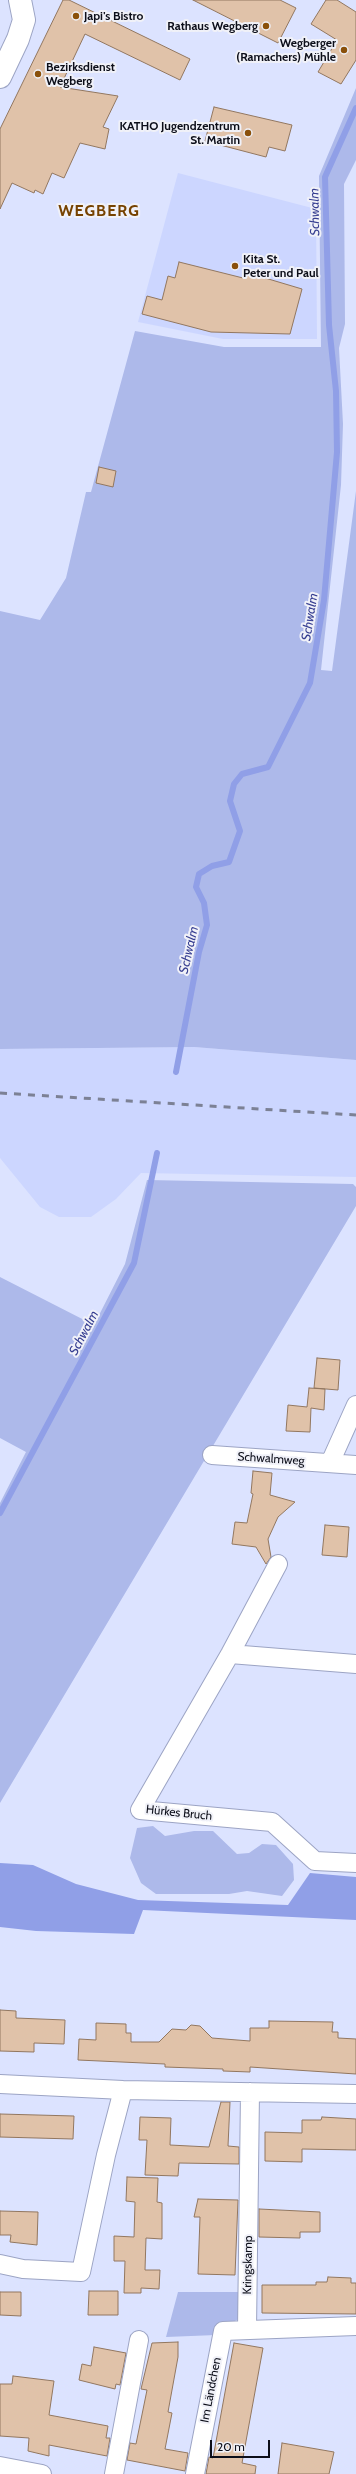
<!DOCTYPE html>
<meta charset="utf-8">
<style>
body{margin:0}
#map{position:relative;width:356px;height:2474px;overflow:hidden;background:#dce3ff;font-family:Cabin,sans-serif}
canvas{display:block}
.scale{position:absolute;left:210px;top:2440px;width:60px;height:18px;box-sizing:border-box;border:2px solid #0c0e19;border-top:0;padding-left:5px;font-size:12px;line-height:14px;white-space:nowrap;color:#0c0e19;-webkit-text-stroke:3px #f0f1f8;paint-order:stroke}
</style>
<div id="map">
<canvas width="356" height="2474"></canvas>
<div class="scale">20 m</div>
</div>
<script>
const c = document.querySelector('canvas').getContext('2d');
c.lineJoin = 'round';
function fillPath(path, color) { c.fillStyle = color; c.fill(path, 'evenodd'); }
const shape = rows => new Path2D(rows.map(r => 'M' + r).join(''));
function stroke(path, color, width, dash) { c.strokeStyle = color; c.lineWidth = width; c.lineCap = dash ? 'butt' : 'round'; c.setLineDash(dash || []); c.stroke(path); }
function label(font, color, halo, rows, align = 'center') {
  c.font = font + ' Cabin,sans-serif'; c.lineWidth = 4; c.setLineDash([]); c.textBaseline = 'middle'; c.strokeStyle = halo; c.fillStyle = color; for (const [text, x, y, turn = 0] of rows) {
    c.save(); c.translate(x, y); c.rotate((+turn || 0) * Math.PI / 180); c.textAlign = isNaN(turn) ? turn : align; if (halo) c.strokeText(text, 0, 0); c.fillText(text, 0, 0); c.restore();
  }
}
const built = shape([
 [178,173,316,209,317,339,223,339,138,322],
 [194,1047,356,1060,356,1177,141,1173,116,1199,91,1217,59,1217,40,1207,0,1158,0,1049]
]);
const green = shape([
 [356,88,356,160,344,184,345,324,339,348,343,424,341,485,321,670,332,671,356,491,356,1060,194,1047,0,1049,0,611,40,620,66,578,86,492,91,492,135,331,224,347,321,347,319,176],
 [147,1180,353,1184,356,1187,356,1206,0,1803,0,1503,26,1452,0,1438,0,1277,94,1325,125,1264],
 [153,1826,165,1836,194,1831,213,1831,237,1854,249,1853,262,1844,276,1845,293,1864,294,1880,282,1896,247,1891,229,1894,156,1894,141,1883,130,1858,137,1828],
 [178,2292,244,2292,243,2317,218,2329,216,2335,166,2337]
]);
const water = shape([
 [0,1863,33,1865,76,1884,138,1900,288,1905,310,1873,356,1877,356,1920,143,1910,134,1934,36,1931,0,1927]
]);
const stream = shape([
 [176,1072,199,952,207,925,204,903,196,887,199,874,212,866,229,862,240,831,230,801,234,784,242,774,268,767,310,683,324,600,337,452,336,391,329,325,325,177,356,108],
 [0,1513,134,1263,157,1153]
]);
const building = shape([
 [63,0,69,0,190,59,180,80,85,34,60,87,118,96,103,127,109,129,105,149,80,143,64,178,52,173,43,194,35,190,34,193,12,183,0,209,0,129,63,0],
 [193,0,280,0,296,8,278,43,193,0],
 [326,0,337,0,356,12,356,60,341,84,318,72,337,40,311,24,326,0],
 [214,107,292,125,285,151,269,147,266,157,205,141,214,107],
 [179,262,243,278,245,272,302,289,290,334,211,332,142,314,147,296,162,300,168,276,175,278,179,262],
 [99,467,116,471,113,487,96,483,99,467],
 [317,1358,340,1360,338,1390,314,1388,317,1358],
 [309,1388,325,1389,324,1410,311,1408,310,1432,286,1431,288,1405,307,1407,309,1388],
 [253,1471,272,1473,270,1495,295,1502,278,1517,268,1539,271,1557,266,1564,256,1547,232,1544,235,1522,247,1523,253,1494,251,1493,253,1471],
 [325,1525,349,1527,347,1557,322,1555,325,1525],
 [0,2010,16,2011,16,2018,65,2020,64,2044,34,2043,34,2052,0,2051,0,2010],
 [269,2021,333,2022,332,2032,338,2032,338,2038,356,2039,356,2074,250,2067,250,2072,223,2071,223,2069,165,2067,165,2064,78,2060,79,2039,96,2040,96,2023,126,2024,126,2033,131,2033,131,2042,159,2042,172,2029,186,2030,191,2025,200,2026,212,2038,250,2041,250,2028,269,2028,269,2021],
 [221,2102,230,2102,228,2146,239,2147,239,2164,179,2163,178,2176,145,2175,147,2140,139,2140,140,2117,171,2118,170,2145,209,2147,221,2102],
 [0,2114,74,2116,73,2139,0,2137,0,2114],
 [322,2117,356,2119,356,2150,302,2149,302,2162,265,2161,265,2132,302,2133,302,2120,321,2120,322,2117],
 [127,2177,158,2178,157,2202,162,2203,162,2239,146,2238,145,2270,160,2270,159,2289,141,2288,141,2293,124,2293,125,2261,114,2261,114,2236,134,2237,135,2202,126,2201,127,2177],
 [198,2199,238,2200,235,2275,198,2274,200,2217,194,2217,198,2199],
 [259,2209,320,2212,320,2232,300,2232,300,2238,259,2237,259,2209],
 [0,2211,38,2212,37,2245,10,2242,11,2235,0,2235,0,2211],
 [328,2277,351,2278,351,2283,356,2283,356,2314,262,2313,262,2285,316,2285,316,2282,327,2282,328,2277],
 [89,2291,118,2291,118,2315,88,2315,89,2291],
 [0,2292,21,2292,21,2316,0,2315,0,2292],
 [178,2342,178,2357,168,2412,172,2413,165,2449,188,2453,185,2471,127,2460,130,2443,136,2444,147,2390,141,2389,152,2343,178,2342],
 [234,2343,263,2348,242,2463,256,2466,255,2474,206,2474,209,2457,213,2458,234,2343],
 [94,2347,126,2353,120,2385,116,2384,115,2389,79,2380,82,2364,91,2366,94,2347],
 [13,2376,54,2381,49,2415,108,2426,106,2438,110,2438,107,2456,49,2445,49,2456,28,2451,29,2438,0,2436,0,2384,12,2384,13,2376],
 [282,2443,334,2452,329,2474,278,2474,282,2443]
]);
const minor = shape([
 [212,1455,356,1465],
 [330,1463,356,1405],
 [278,1564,230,1654,140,1810,272,1822,315,1861,356,1863],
 [230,1654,356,1664],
 [0,2084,123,2090,356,2094],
 [0,2264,23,2269,81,2272,106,2155,123,2090],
 [247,2330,250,2092],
 [0,2466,42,2474],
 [114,2474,139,2340],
 [195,2474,223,2331,356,2326]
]);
const tertiary = shape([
 [0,77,18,39,24,20,20,0]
]);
const rail = shape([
 [0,1093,356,1115]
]);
const markers = [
 [76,16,4,"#8a500a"],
 [266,26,4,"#8a500a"],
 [344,50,4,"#8a500a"],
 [38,74,4,"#8a500a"],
 [248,133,4,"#8a500a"],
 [235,266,4,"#8a500a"]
];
const poiNames = [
 ["Japi's Bistro",84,16],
 ["Rathaus Wegberg",258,26,"right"],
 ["Wegberger",336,43,"right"],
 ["(Ramachers) Mühle",336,57,"right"],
 ["Bezirksdienst",46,67],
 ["Wegberg",46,81],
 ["KATHO Jugendzentrum",240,126,"right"],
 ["St. Martin",240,140,"right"],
 ["Kita St.",243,259],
 ["Peter und Paul",243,273]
];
const streetNames = [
 ["Schwalmweg",271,1459,4],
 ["Hürkes Bruch",179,1813,6],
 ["Kringskamp",248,2265,-89],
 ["Im Ländchen",211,2390,-79]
];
const waterNames = [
 ["Schwalm",315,212,-91],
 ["Schwalm",310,617,-81],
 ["Schwalm",189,950,-77],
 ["Schwalm",84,1333,-62]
];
const districtNames = [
 ["WEGBERG",99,211]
];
fillPath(built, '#ccd6ff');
fillPath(green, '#adb9ea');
fillPath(water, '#909fe7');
stroke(stream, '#909fe7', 6);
fillPath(building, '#e0c2a9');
stroke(building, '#927760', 1);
stroke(minor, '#9ca4c4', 20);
stroke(tertiary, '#9ca4c4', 24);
stroke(minor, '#fff', 18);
stroke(tertiary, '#fff', 22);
stroke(rail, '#7c8195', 3, [7, 7]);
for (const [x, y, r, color] of markers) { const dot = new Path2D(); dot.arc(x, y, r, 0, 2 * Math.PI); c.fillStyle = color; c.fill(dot); stroke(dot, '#f0f1f8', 1.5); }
label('bold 12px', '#0c0e19', '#f0f1f8', poiNames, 'left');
label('12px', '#0c0e19', '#f0f1f8', streetNames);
label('italic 13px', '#363e91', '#f0f1f8', waterNames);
c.letterSpacing = '1px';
label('bold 16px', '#764200', '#f0f1f8', districtNames);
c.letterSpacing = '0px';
</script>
